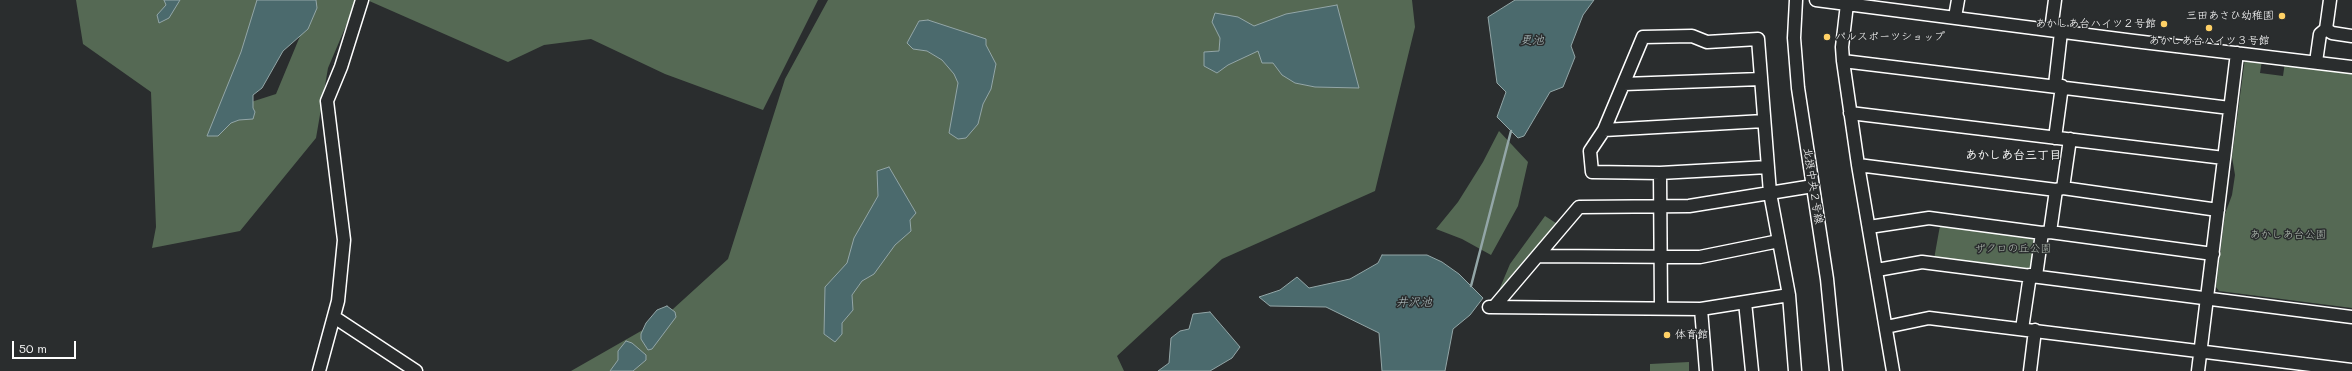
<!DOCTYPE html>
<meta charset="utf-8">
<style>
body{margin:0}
#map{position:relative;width:2352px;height:371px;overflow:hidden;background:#2a2d2e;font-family:Mali,sans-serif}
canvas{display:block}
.scale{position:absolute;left:12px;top:341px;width:64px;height:18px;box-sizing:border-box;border:2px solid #fff;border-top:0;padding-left:5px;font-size:12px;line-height:14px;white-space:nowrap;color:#fff;-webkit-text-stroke:3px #2a2d2e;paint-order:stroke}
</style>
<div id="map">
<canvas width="2352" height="371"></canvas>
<div class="scale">50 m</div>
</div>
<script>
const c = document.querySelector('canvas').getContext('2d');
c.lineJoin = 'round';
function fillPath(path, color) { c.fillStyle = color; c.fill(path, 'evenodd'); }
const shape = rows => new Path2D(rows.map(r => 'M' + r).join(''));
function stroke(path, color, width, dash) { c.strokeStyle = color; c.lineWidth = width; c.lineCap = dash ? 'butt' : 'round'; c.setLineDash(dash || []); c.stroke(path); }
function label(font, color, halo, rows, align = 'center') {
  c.font = font + ' Mali,"Klee One",sans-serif'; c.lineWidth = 3; c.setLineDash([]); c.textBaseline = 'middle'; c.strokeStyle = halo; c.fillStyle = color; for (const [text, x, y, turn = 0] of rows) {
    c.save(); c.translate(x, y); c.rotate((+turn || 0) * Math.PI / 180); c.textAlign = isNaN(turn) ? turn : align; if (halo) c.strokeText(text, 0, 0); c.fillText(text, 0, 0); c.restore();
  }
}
const green = shape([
 [76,0,271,0,226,110,276,94,315,0,357,0,328,68,316,138,240,231,152,248,156,227,151,92,83,44],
 [367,0,818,0,763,110,665,74,591,39,544,45,508,62],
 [828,0,1412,0,1415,27,1375,191,1222,259,1117,356,1124,371,571,371,662,319,728,259,785,79],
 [2245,58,2262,60,2260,73,2283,76,2285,62,2352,70,2352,308,2219,291,2216,287,2225,214,2232,195,2235,175,2232,157],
 [1499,131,1528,162,1518,206,1491,255,1462,239,1436,229,1458,202,1483,162],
 [1545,216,1559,225,1494,302,1510,264],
 [1941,220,2036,238,2033,266,2025,271,1934,259],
 [1689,362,1689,371,1650,371,1650,364]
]);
const water = shape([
 [164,0,180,0,169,18,159,23,157,15,166,5,164,0],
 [257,0,316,0,317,8,308,29,283,51,262,88,253,95,253,108,255,112,253,119,239,120,231,123,218,136,207,136,241,52,257,0],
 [1515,0,1594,0,1583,15,1571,46,1575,57,1563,87,1550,92,1524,136,1518,138,1497,117,1506,92,1497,83,1488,17,1515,0],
 [1337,5,1359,88,1315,87,1295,83,1282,75,1273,63,1262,63,1258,51,1228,65,1217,73,1204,66,1204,52,1219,51,1220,38,1212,22,1215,13,1238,17,1254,26,1286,14,1337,5],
 [928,20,986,39,986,45,996,64,991,89,983,104,978,124,966,138,958,139,949,133,958,83,954,74,942,60,927,51,913,49,907,43,919,21,928,20],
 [889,167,916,213,910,220,911,231,895,245,874,274,862,281,852,295,853,310,842,323,842,334,835,342,824,334,825,287,847,263,854,238,878,196,877,171,889,167],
 [1382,255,1427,255,1442,262,1459,274,1483,298,1470,315,1453,329,1445,371,1382,371,1379,333,1326,307,1270,306,1259,297,1280,290,1297,277,1309,288,1350,279,1378,263,1382,255],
 [667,306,675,312,676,317,652,349,648,350,641,339,641,334,646,323,657,310,667,306],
 [1210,312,1240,347,1232,358,1210,371,1158,371,1169,363,1171,338,1180,331,1189,329,1193,314,1210,312],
 [626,341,632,343,646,355,646,360,633,371,610,371,618,360,618,351,626,341]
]);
const stream = shape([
 [1471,286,1511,131]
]);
const minor = shape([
 [1796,0,1794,38,1798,88,1827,279,1836,371],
 [1816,0,2134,41,2352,67],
 [2330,0,2326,29,2332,33,2352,36],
 [1847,4,1842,47,1843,61,1858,165,1893,371],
 [1955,17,1958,0],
 [2051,30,2055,0],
 [1843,61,2230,108],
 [2316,62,2320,34,2326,29],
 [1624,84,1761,79],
 [2055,85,2061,32],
 [1850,113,2224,158],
 [1604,130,1764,121],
 [2055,138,2062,86],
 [1858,165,2056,190,2063,188,2218,210],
 [1768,167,1660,173,1592,172,1590,151,1604,130,1643,37,1692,36,1707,42,1758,39,1770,193,1789,295,1795,371],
 [1660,173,1661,307],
 [2063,188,2070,139],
 [1869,227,1929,218,2042,233,2050,232,2213,254],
 [2050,232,2056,190],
 [1538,256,1700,257,1779,241],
 [1877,270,1922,262,2352,317],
 [2036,276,2042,233],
 [1745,302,1752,371],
 [1489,307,1701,309,1789,295],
 [1494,307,1579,207,1689,206,1813,186],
 [1701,309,1706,371],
 [334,317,416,371],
 [1886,327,1929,318,2352,370],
 [2022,329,2030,275],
 [319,371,338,301,344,240,327,101,341,67,362,0],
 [2030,371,2035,330],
 [2198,371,2237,53]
]);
const markers = [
 [2282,16,4,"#ffd166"],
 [2164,24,4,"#ffd166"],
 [2209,28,4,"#ffd166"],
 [1827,37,4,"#ffd166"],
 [1667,335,4,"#ffd166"]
];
const poiNames = [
 ["三田あさひ幼稚園",2274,16],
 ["あかしあ台ハイツ２号館",2156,24],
 ["パルスポーツショップ",1835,37,"left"],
 ["あかしあ台ハイツ３号館",2209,41,"center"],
 ["体育館",1675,335,"left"]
];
const streetNames = [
 ["北摂中央２号線",1813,186,81]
];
const parkNames = [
 ["あかしあ台公園",2288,235],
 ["ザクロの丘公園",2013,249]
];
const waterNames = [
 ["更池",1532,40],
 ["井沢池",1414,302]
];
const neighbourhoodNames = [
 ["あかしあ台三丁目",2013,155]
];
fillPath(green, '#556954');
fillPath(water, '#4b6a6d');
stroke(water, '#93a6a7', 1);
stroke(stream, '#93a6a7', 2.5);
stroke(minor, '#fff', 15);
stroke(minor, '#2a2d2e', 12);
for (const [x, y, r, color] of markers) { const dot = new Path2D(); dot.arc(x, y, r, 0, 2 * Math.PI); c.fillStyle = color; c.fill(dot); stroke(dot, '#2a2d2e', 1.5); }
label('11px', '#fff', '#2a2d2e', poiNames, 'right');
label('11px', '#fff', '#2a2d2e', streetNames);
label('11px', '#b2bcb2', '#2a2d2e', parkNames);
label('italic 12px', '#aebcbd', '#2a2d2e', waterNames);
label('bold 12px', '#fff', '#2a2d2e', neighbourhoodNames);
</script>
